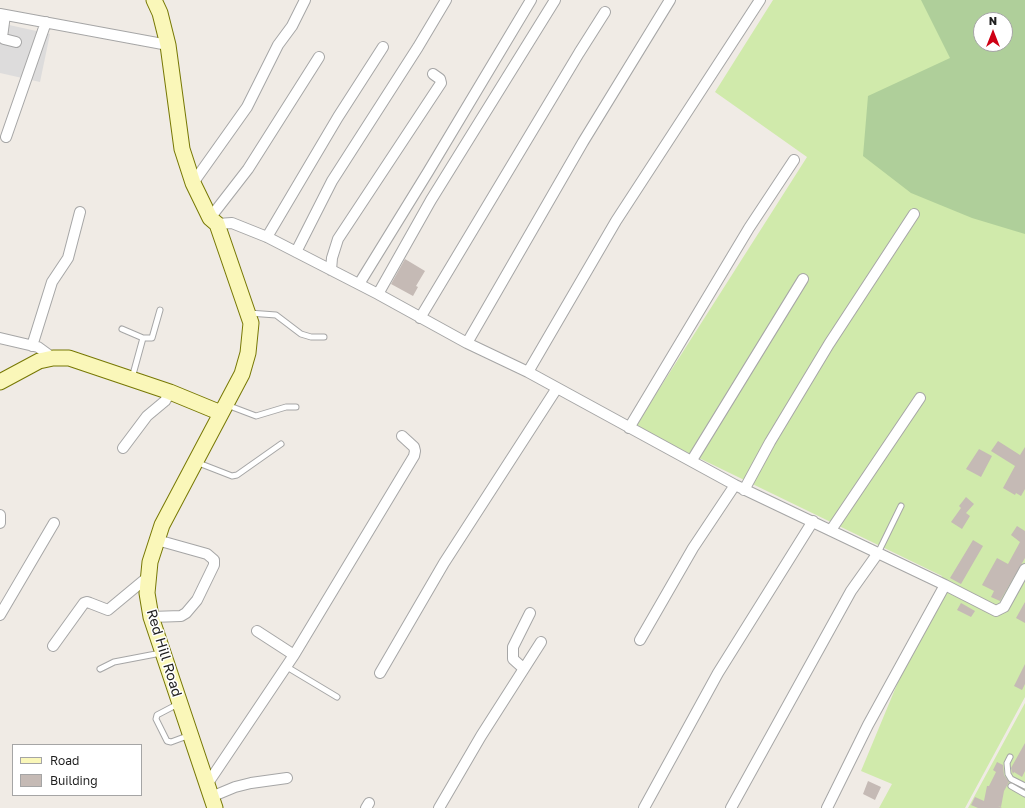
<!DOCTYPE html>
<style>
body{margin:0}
#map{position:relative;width:1025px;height:808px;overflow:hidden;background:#f0ebe5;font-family:"Golos Text",sans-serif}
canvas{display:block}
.legend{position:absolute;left:12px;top:744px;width:130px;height:52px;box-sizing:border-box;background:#fff;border:1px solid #a5a5a5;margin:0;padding:5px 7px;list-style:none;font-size:12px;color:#1f1f1f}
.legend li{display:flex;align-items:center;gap:8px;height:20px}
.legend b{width:20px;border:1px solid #a5a5a5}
.north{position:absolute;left:973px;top:12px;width:40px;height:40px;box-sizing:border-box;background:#fff;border:1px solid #a5a5a5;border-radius:50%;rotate:0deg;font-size:11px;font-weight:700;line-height:16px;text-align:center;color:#1f1f1f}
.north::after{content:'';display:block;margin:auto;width:14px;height:18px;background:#ce0014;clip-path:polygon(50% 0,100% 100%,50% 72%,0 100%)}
</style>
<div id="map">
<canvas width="1025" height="808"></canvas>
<ul class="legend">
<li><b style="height:5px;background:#faf7b9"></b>Road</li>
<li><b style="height:11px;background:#c5bab5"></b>Building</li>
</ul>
<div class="north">N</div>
</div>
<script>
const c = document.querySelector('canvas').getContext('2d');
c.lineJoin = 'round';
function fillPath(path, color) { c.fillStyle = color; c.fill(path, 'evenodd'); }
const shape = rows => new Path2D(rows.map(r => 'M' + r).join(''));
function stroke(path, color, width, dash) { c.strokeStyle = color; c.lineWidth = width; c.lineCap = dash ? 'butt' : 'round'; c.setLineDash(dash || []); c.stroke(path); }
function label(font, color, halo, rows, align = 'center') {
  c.font = font + ' "Golos Text",sans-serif'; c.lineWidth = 3; c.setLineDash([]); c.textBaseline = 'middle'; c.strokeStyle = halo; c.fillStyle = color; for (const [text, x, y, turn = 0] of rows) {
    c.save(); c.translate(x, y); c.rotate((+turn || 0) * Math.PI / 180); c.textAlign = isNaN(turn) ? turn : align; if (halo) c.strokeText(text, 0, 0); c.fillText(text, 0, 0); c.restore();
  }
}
const residential = shape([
 [0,23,50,34,40,82,0,73]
]);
const grass = shape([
 [773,0,1025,0,1025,697,965,808,879,808,892,784,861,771,942,576,635,427,807,157,715,92],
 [981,20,1005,20,1005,44,981,44],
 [1025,703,1025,808,968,808]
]);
const forest = shape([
 [921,0,1025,0,1025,234,972,218,911,193,863,156,868,96,950,58],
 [981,20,1005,20,1005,44,981,44]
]);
const building = shape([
 [405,259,425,271,416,286,418,287,413,296,391,284],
 [998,441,1020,455,1025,447,1025,489,1021,496,1016,493,1015,495,1003,488,1015,466,991,451],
 [979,449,992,456,981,477,966,469],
 [966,497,974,504,966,513,970,516,962,529,951,522,961,508,959,506],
 [1017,526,1025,531,1025,558,1000,601,991,597,994,591,982,585,997,558,1008,564,1020,542,1011,535],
 [973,540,983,546,961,584,950,578],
 [1025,602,1025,623,1016,618],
 [961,603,975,611,971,617,957,610],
 [1025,664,1025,684,1022,690,1014,686],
 [1025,743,1025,771,1022,777,1014,772,1013,774,1011,768],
 [997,762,1003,765,1004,775,1009,782,1004,791,1001,807,998,806,1002,808,978,808,971,805,975,797,984,801,987,786,989,786,996,772,993,770],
 [868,781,881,787,875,800,863,794]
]);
const lane = shape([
 [249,313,276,315,301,334,311,337,324,337],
 [122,329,143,338,152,338,160,310],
 [132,378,143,338],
 [227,405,256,416,286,407,296,407],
 [196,462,232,476,237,475,281,444],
 [878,553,901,506],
 [287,667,337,697],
 [100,669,114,662,161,653],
 [178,704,157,715,156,719,167,741,171,742,190,735],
 [1010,757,1007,763,1008,774,1011,779,1025,786],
 [1011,786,1025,794]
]);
const street = shape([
 [0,14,168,45],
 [5,15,2,37,4,39,16,42],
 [6,137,46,22],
 [193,183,247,107,278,45,292,26,305,0],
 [210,218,248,169,319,57],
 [217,224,232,223,267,237,378,294,467,343,528,372,735,485,945,585,996,611,1004,607,1025,569],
 [267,237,338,117,383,47],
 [296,252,332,181,418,47,446,0],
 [331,270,332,258,338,239,441,83,440,79,433,74],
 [359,284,428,172,531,0],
 [378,294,431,200,555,0],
 [420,318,579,53,605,12],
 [0,338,38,347,53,358],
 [467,343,583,142,670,0],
 [32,346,52,282,68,258,80,212],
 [528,372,616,221,760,0],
 [629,428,749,228,794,160],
 [123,448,147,416,165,401,170,392],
 [692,460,803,279],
 [744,490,770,442,829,344,914,214],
 [0,515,0,523],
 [831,530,920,398],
 [0,615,54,523],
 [151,617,181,616,186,613,197,600,214,565,214,560,207,554,157,540],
 [640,640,693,548,735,485],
 [53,646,84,603,87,602,90,603,108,610,149,576],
 [294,655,414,456,415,451,414,447,402,436],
 [523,668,513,659,513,647,530,613],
 [380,673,444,563,557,388],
 [206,786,294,655,257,631],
 [211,797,235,787,251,783,287,778],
 [366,808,369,803],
 [439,808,481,736,541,642],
 [644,808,718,673,813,521],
 [731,808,851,591,878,553],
 [827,808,868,725,945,585]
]);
const secondary = shape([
 [154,0,160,13,168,45,182,149,193,183,210,218,217,224,251,323,248,353,242,374,162,525,150,562,147,593,151,617,215,808],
 [0,382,39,361,53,358,69,358,170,392,221,413]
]);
const streetNames = [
 ["Red Hill Road",164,653,73]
];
fillPath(residential, '#dddcdc');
fillPath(grass, '#d0eaab');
fillPath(forest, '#afcf9a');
fillPath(building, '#c5bab5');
stroke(lane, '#a6a6a6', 7);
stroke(street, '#a6a6a6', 12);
stroke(secondary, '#777804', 17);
stroke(lane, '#fff', 5);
stroke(street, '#fff', 10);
stroke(secondary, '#faf7b9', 15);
label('14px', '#1f1f1f', '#fff', streetNames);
</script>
